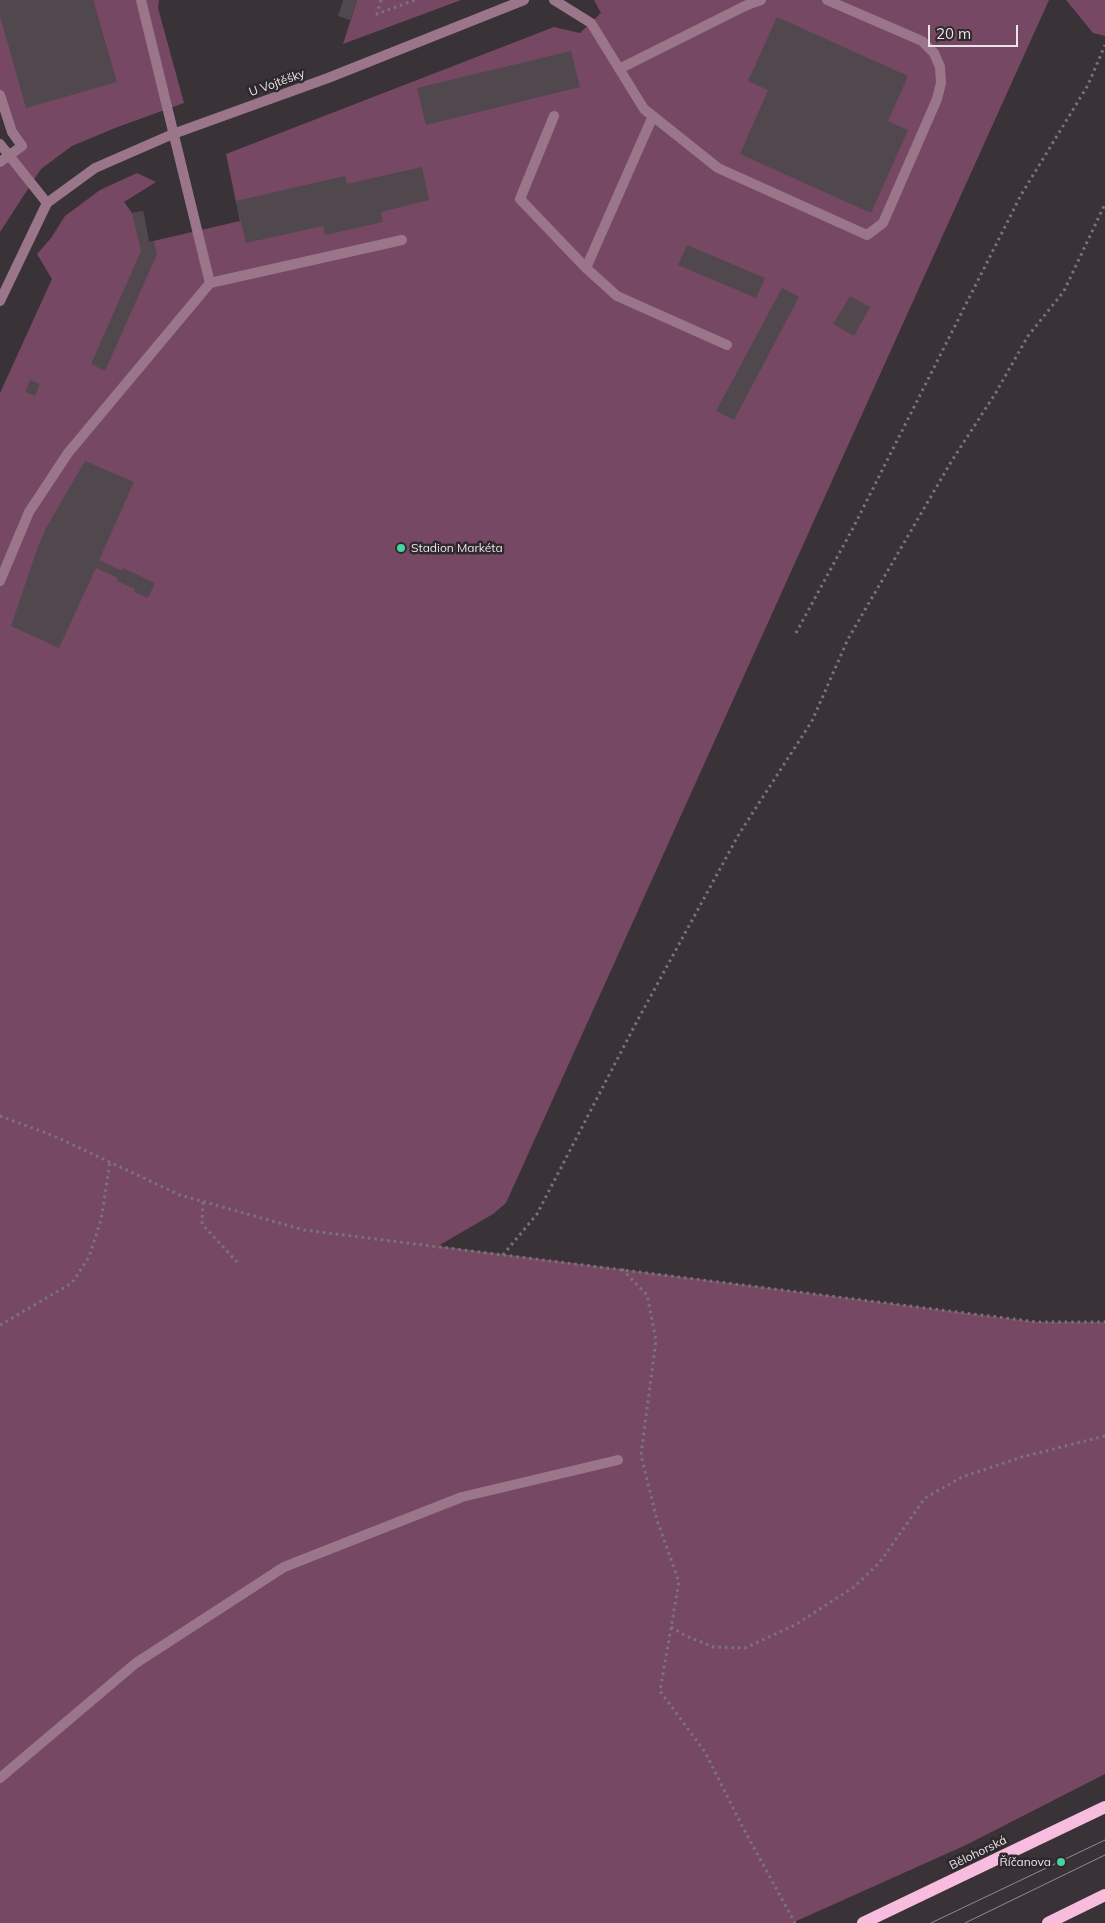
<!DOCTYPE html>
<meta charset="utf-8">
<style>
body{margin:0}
#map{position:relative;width:1105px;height:1923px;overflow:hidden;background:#393236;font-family:Mulish,sans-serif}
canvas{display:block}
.scale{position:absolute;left:928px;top:25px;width:90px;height:22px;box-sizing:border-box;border:2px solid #e9e4e6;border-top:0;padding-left:6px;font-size:15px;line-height:18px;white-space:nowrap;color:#e9e4e6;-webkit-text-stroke:4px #2f282c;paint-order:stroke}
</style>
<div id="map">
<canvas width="1105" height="1923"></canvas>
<div class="scale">20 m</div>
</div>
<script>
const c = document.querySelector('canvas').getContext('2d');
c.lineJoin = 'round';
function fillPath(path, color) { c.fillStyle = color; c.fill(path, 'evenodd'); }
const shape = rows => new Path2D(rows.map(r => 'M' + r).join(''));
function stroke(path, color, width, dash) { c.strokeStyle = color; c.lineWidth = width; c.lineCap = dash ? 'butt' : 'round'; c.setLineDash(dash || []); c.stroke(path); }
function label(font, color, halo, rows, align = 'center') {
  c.font = font + ' Mulish,sans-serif'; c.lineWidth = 5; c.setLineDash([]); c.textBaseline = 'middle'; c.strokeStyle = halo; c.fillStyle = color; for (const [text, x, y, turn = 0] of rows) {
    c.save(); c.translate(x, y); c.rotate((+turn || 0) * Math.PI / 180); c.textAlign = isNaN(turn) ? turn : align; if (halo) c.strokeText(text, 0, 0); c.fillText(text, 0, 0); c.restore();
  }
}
const green = shape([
 [93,0,159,0,158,8,184,103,115,128,72,146,41,169,0,232,0,162,21,146,0,95,0,16,116,82],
 [357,0,461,0,343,44],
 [594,0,1049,0,506,1203,493,1214,438,1246,1037,1322,1105,1322,1105,1774,966,1845,792,1923,0,1923,0,393,52,279,37,254,51,238,65,216,100,190,137,173,156,182,124,202,132,213,143,211,149,242,240,221,226,154,554,27,580,33,601,13],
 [1066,0,1105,0,1105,36,1093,33]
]);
const building = shape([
 [0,0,93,0,117,82,26,108,0,16],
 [343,0,357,0,350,20,338,16],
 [777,17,908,76,888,121,908,130,871,213,740,154,768,90,748,81],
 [571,51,580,87,426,125,417,88],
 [422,167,429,200,381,212,383,222,325,235,323,226,246,243,236,201,345,176,347,184],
 [143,211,149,242,154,241,157,254,105,371,91,364,141,251,132,213],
 [687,245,765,278,756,298,678,265],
 [782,288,799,297,734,420,716,411],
 [850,296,870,307,854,336,833,324],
 [30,380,40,384,35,396,25,392],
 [85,461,134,482,99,560,122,571,123,568,155,583,148,598,134,592,135,589,117,581,118,578,96,568,59,648,11,626,36,552,46,528]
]);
const path = shape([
 [381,0,377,14,415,0],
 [796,633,853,528,1021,195,1088,85,1105,45],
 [0,1116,54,1136,180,1195,304,1230,1037,1322,1105,1322],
 [203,1202,202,1224,237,1262],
 [503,1255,537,1214,635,1025,739,834,812,721,848,639,951,462,995,394,1028,336,1064,291,1105,204],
 [622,1269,647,1295,656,1340,641,1455,657,1520,679,1582,660,1691,705,1752,741,1824,795,1923],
 [0,1325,72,1283,89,1257,101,1220,110,1162],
 [671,1627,686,1636,714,1647,745,1648,795,1625,854,1587,880,1562,925,1498,962,1477,1022,1457,1105,1436]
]);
const lane = shape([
 [554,0,591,23,644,109,718,168,867,235,883,223,937,99,941,83,940,67,934,53,922,41,827,0],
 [619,69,747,5,761,0],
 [0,95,12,132,22,146,0,162],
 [554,116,520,199,586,268],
 [653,116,586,268,617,296,727,345],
 [0,144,47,203],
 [210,283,402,240],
 [0,581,29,512,68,453,210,283,141,0],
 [0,1778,136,1663,284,1567,462,1497,618,1460]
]);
const street = shape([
 [0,301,47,203,95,168,173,134,328,78,524,0]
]);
const primary = shape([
 [863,1923,1105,1807],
 [1048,1923,1105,1895]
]);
const tram = shape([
 [931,1923,1105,1840],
 [965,1923,1105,1855]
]);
const markers = [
 [401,548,5,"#46d49e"],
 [1061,1862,5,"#46d49e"]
];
const streetNames = [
 ["U Vojtěšky",277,83,-20],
 ["Bělohorská",978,1853,-26]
];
const poiNames = [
 ["Stadion Markéta",411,548],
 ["Říčanova",1051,1862,"right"]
];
fillPath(green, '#774864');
fillPath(building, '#50484c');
stroke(path, '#7a7477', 3, [2.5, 4]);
stroke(lane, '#9b768b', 10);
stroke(street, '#9b768b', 10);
stroke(primary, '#f8bcde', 12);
stroke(tram, '#918b8e', 1);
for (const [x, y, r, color] of markers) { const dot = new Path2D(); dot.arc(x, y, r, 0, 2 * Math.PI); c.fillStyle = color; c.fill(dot); stroke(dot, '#2f282c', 2); }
label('12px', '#e9e4e6', '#2f282c', streetNames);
label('12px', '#e9e4e6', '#2f282c', poiNames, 'left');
</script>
